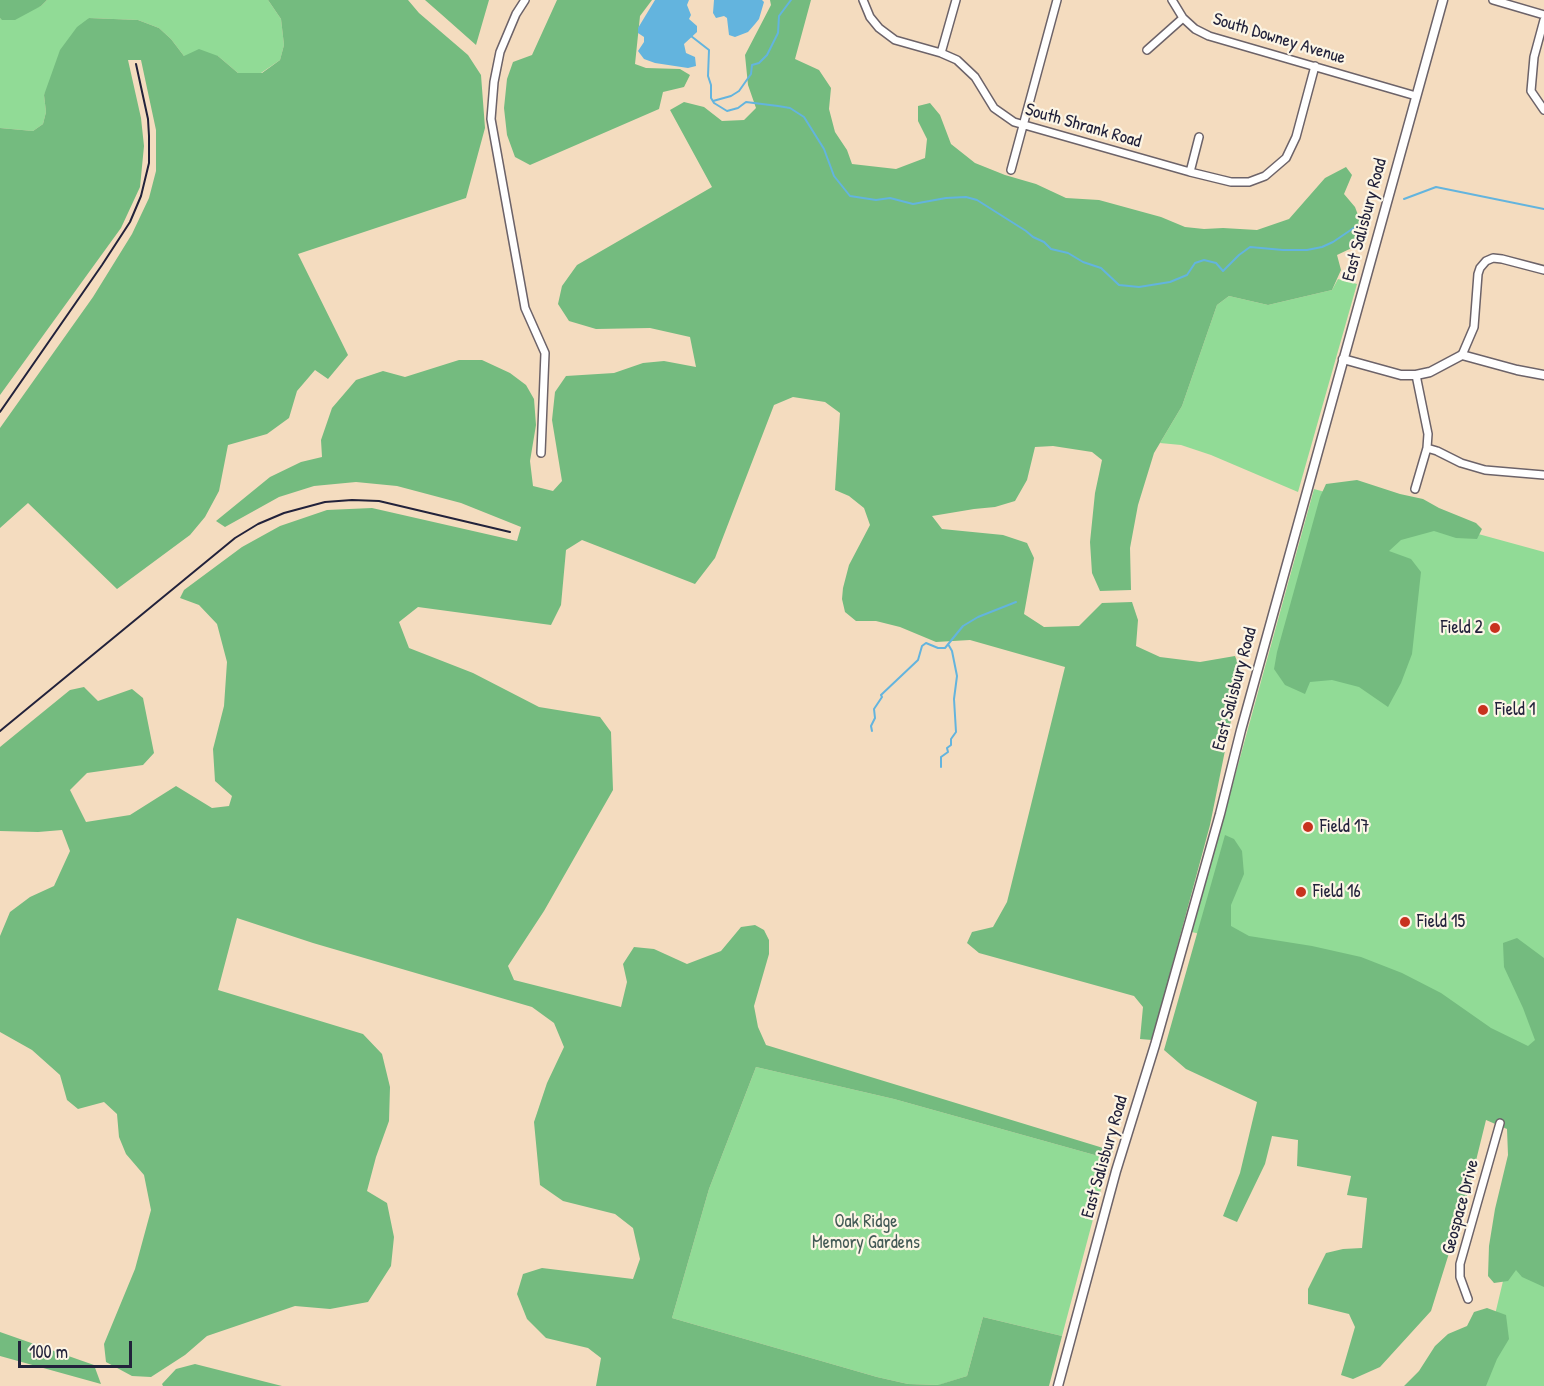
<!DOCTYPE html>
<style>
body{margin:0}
#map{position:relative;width:1544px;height:1386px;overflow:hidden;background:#f4dcbf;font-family:"Patrick Hand",sans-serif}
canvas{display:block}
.scale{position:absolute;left:18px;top:1341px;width:114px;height:27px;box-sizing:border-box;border:3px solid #22223b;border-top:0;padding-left:8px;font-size:18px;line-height:21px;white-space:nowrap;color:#22223b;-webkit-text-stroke:4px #fcf5e5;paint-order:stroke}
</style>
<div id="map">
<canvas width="1544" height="1386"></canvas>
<div class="scale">100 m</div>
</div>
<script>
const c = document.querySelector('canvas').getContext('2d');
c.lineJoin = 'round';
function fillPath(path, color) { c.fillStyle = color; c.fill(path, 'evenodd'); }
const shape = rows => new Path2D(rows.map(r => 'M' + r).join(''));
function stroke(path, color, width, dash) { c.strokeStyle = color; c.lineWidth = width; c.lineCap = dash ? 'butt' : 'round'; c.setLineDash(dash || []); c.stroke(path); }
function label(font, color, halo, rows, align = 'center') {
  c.font = font + ' "Patrick Hand",sans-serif'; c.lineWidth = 4.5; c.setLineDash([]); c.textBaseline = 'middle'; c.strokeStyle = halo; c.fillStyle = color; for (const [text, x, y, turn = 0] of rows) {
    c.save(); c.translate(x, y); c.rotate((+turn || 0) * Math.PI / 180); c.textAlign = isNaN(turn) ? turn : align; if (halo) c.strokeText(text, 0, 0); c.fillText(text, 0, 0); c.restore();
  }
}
const green = shape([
 [47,0,268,0,281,19,284,45,280,60,261,73,238,73,218,56,184,56,171,39,159,28,138,20,89,18,44,95,46,112,43,124,33,131,0,128,0,18,3,20,41,6],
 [1338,279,1357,284,1298,492,1211,455,1181,445,1160,443,1182,406,1217,305,1229,296,1268,305,1332,290],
 [1314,489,1544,552,1544,1075,1409,988,1192,932],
 [756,1067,894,1099,1109,1159,1062,1336,983,1317,967,1376,939,1385,908,1384,877,1377,672,1318,709,1189],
 [1544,1109,1544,1386,1478,1386]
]);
const forest = shape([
 [0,0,47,0,41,6,15,20,2,20,0,18],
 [268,0,408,0,419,13,468,55,481,75,485,128,466,198,298,254,348,355,328,379,315,370,297,391,289,418,267,434,228,445,219,491,205,517,190,535,117,589,28,503,0,528,0,428,93,297,132,234,149,198,156,171,156,130,141,60,128,60,141,118,144,146,140,187,121,228,0,395,0,128,33,131,43,124,46,112,44,95,60,50,77,27,89,18,138,20,159,28,171,39,184,56,199,49,218,56,238,73,262,73,280,60,284,45,281,19],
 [425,0,489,0,476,45,441,14],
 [557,0,652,0,640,16,635,64,646,68,680,69,690,75,684,87,663,92,659,109,530,165,515,157,507,135,504,108,507,79,513,62,532,55],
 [770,0,811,0,795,59,819,70,831,88,829,109,835,132,847,150,852,164,896,169,925,158,927,139,918,121,918,106,930,103,940,115,951,144,975,163,1005,175,1036,184,1066,198,1099,200,1161,217,1185,227,1204,229,1223,228,1257,230,1289,219,1325,178,1346,167,1352,175,1344,194,1355,207,1361,223,1356,246,1337,255,1341,270,1332,290,1268,305,1229,296,1217,305,1182,406,1154,453,1138,505,1130,548,1131,590,1100,591,1092,573,1090,542,1095,493,1102,460,1092,452,1053,446,1035,447,1027,480,1015,501,995,507,974,509,932,516,942,529,1003,535,1027,543,1034,558,1024,614,1044,627,1079,626,1102,603,1132,602,1138,620,1136,646,1160,657,1200,662,1235,656,1241,671,1210,825,1152,1040,1140,1039,1143,1007,1134,996,979,953,967,943,972,932,993,927,1007,902,1065,667,970,640,936,642,900,627,876,621,856,621,845,612,842,599,843,588,849,565,870,525,864,508,849,496,835,490,840,413,825,402,793,397,774,405,715,558,695,584,582,540,566,550,561,605,551,625,418,607,399,622,409,648,473,673,539,707,600,717,611,732,613,790,544,911,508,966,514,980,621,1007,627,982,623,964,634,947,654,949,687,964,721,951,741,927,755,925,764,930,769,940,769,954,754,1006,758,1027,766,1045,1113,1151,1109,1159,894,1099,756,1067,709,1189,672,1318,877,1377,908,1384,938,1385,967,1376,983,1317,1062,1336,1049,1386,596,1386,601,1358,588,1348,546,1338,527,1319,517,1294,523,1274,542,1268,633,1279,640,1259,633,1228,615,1214,563,1201,540,1185,534,1122,547,1083,564,1047,554,1023,532,1007,313,943,237,918,218,990,363,1034,382,1054,390,1087,389,1121,376,1157,367,1191,387,1203,394,1237,391,1266,368,1302,330,1309,295,1306,207,1336,185,1355,151,1377,132,1376,106,1362,104,1344,135,1269,151,1210,144,1175,126,1154,119,1137,117,1114,104,1102,78,1109,67,1100,60,1075,32,1050,0,1032,0,936,10,912,30,897,54,886,70,851,62,830,38,832,0,831,0,747,70,690,84,687,98,701,132,689,143,698,154,753,143,765,87,773,70,790,86,822,130,815,176,786,212,808,229,806,232,796,215,781,213,749,224,706,227,662,217,624,199,605,180,598,184,590,242,547,280,526,327,510,372,508,517,541,521,527,461,503,397,486,356,482,314,486,279,497,225,527,216,521,270,477,301,462,322,457,321,440,332,408,356,380,383,371,405,377,459,360,482,360,510,373,526,385,534,399,536,425,530,461,533,486,553,491,562,481,552,420,555,392,566,376,614,373,643,363,664,361,696,367,690,337,650,328,596,329,569,321,558,304,562,286,577,265,712,187,670,110,684,102,704,107,722,121,744,120,756,108,748,85,745,55,771,5],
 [1357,480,1400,494,1423,499,1439,508,1476,523,1482,529,1477,539,1456,538,1434,531,1401,540,1389,551,1411,559,1421,572,1412,654,1401,683,1388,707,1359,687,1332,680,1310,682,1305,694,1285,685,1274,669,1277,652,1320,497,1326,484],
 [1225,835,1234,839,1242,851,1244,874,1231,905,1231,926,1249,936,1312,946,1361,957,1402,973,1441,993,1491,1028,1528,1046,1535,1040,1523,1008,1504,967,1503,943,1517,938,1544,958,1544,1287,1522,1277,1516,1270,1508,1281,1494,1283,1488,1276,1489,1246,1495,1209,1508,1155,1507,1129,1486,1120,1469,1189,1431,1311,1380,1367,1353,1379,1341,1375,1355,1327,1349,1314,1308,1304,1308,1289,1326,1253,1343,1249,1362,1248,1367,1198,1347,1195,1351,1176,1297,1166,1298,1140,1272,1136,1265,1164,1237,1222,1223,1216,1240,1173,1257,1102,1186,1069,1164,1050],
 [1487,1308,1506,1315,1509,1339,1497,1359,1486,1386,1404,1386,1419,1371,1435,1346,1448,1334,1467,1326,1474,1312],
 [0,1332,94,1365,101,1384,0,1356],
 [195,1364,282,1386,163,1386,162,1384,176,1369]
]);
const water = shape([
 [655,0,689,0,687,5,691,15,689,19,697,26,697,32,684,44,686,53,695,57,696,66,688,68,655,63,644,59,638,51,644,42,644,37,638,33,638,28],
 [714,0,762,0,764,2,759,19,755,24,748,32,735,37,729,35,727,18,724,16,716,18,713,13]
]);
const stream = shape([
 [691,36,709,50,708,76,711,85,711,98,714,103,727,111,738,108,746,102,778,106,790,108,804,117,824,149,834,176,850,196,876,200,890,198,913,204,946,198,966,197,977,200,1026,231,1033,237,1044,242,1051,249,1068,253,1083,262,1101,268,1119,285,1139,287,1170,282,1187,275,1195,263,1204,260,1216,263,1223,271,1239,255,1250,247,1283,250,1307,250,1322,247,1333,242,1367,219],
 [713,101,731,96,739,91,751,74,752,65,759,63,767,55,778,33,779,16,791,0],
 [1404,199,1436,187,1544,209],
 [872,731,871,726,875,718,874,709,882,697,881,695,918,660,922,646,926,643,938,648,945,648,963,626,978,617,1016,602],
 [941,767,941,757,948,752,947,748,951,745,951,739,956,732,954,699,957,676,952,651,948,644]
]);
const minor = shape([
 [525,0,516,14,500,52,494,82,491,119,525,308,545,353,541,453],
 [863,0,870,17,879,28,895,40,941,53,957,60,975,77,994,108,1014,122,1190,172,1231,182,1249,182,1265,176,1286,158,1296,137,1315,66],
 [1172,0,1183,18,1195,29,1209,36,1416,96],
 [1493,0,1544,15],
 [1544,20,1534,57,1531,91,1544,110],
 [1147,50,1183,18],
 [941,53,956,0],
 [1011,170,1057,0],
 [1190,172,1199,137],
 [1462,355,1474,327,1478,274,1480,268,1486,261,1493,258,1502,259,1544,270],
 [1427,448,1437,451,1461,463,1485,470,1544,475],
 [1415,489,1427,448,1428,434,1416,375],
 [1468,1299,1460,1277,1460,1264,1500,1123]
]);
const tertiary = shape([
 [1343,359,1401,375,1416,375,1430,372,1462,355,1517,370,1544,375],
 [1058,1386,1116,1171,1155,1045,1220,814,1241,730,1443,0]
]);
const rail = shape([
 [0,412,102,265,130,222,141,196,149,163,149,136,148,119,136,64],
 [0,731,235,538,258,524,284,513,325,502,352,500,379,501,510,532]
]);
const markers = [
 [1495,628,6,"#c8321e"],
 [1483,710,6,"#c8321e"],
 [1308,827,6,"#c8321e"],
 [1301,892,6,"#c8321e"],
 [1405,922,6,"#c8321e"]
];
const streetNames = [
 ["South Downey Avenue",1279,39,17],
 ["South Shrank Road",1083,126,16],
 ["East Salisbury Road",1365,220,-75],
 ["East Salisbury Road",1235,689,-75],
 ["East Salisbury Road",1105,1157,-74],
 ["Geospace Drive",1461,1207,-75]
];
const poiNames = [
 ["Field 2",1483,628,"right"],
 ["Field 1",1495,710],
 ["Field 17",1320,827],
 ["Field 16",1313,892],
 ["Field 15",1417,922]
];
const parkNames = [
 ["Oak Ridge",866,1222],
 ["Memory Gardens",866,1243]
];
fillPath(green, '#91db96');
fillPath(forest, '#74bb7f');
fillPath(water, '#63b4de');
stroke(stream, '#63b4de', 2);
stroke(minor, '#6c6369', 10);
stroke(tertiary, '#6c6369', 11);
stroke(minor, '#fff', 7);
stroke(tertiary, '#fff', 8);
stroke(rail, '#22223b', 2);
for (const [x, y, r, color] of markers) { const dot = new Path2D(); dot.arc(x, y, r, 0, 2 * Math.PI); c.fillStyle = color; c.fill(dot); stroke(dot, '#fcf5e5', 2); }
label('18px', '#22223b', '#fcf5e5', streetNames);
label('18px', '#22223b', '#fcf5e5', poiNames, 'left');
label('18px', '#435a56', '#fcf5e5', parkNames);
</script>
